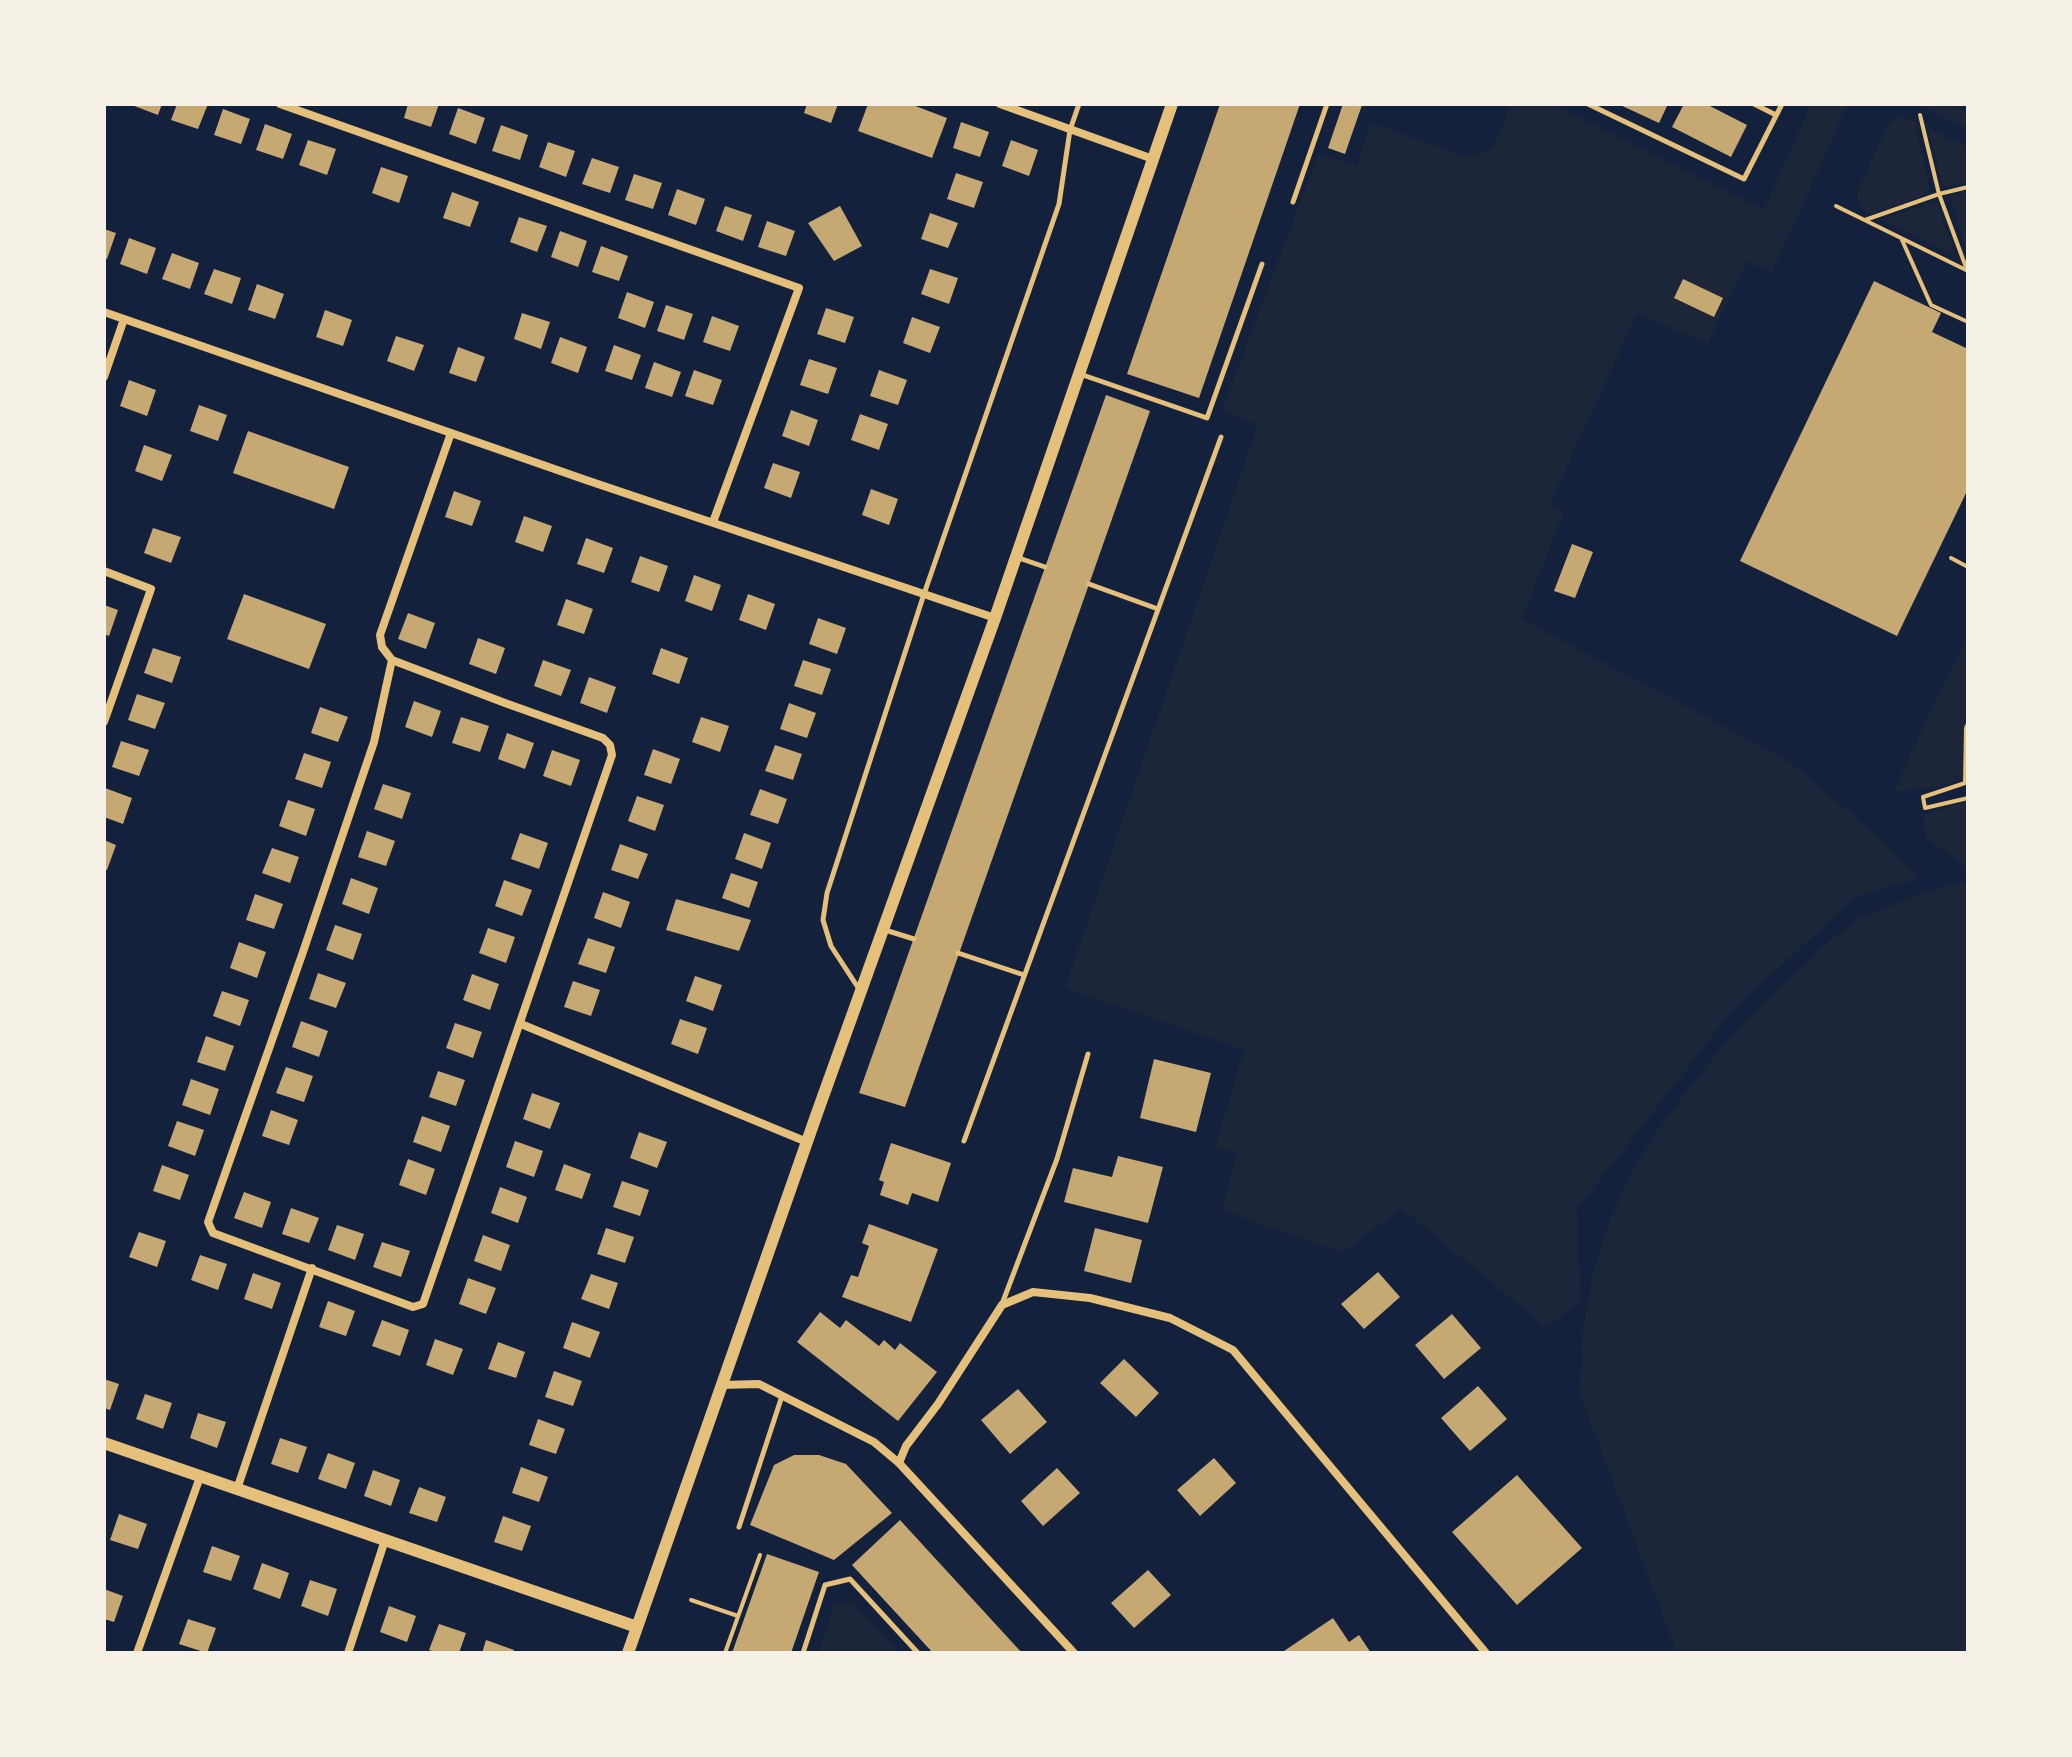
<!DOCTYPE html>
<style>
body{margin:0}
#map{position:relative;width:2072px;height:1757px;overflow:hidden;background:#14213d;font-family:Rubik,sans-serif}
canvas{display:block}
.frame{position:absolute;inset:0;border:106px solid #f6f1e7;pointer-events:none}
</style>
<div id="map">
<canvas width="2072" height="1757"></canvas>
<div class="frame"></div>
</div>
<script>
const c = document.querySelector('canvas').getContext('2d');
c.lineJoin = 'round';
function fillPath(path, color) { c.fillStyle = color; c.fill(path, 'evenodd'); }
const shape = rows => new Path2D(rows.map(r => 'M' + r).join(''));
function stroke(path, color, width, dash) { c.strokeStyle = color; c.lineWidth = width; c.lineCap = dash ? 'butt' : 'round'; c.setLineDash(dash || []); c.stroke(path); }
const green = shape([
 [1511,104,1552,104,1764,210,1811,104,1848,104,1772,273,1747,261,1708,344,1637,313,1550,504,1564,511,1522,619,1787,760,1879,837,1920,878,1857,896,1734,1009,1577,1209,1581,1301,1546,1327,1401,1208,1343,1253,1222,1210,1237,1153,1215,1148,1244,1050,1065,988,1258,425,1222,411,1318,155,1357,165,1371,123,1468,157,1492,150],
 [1917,104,1950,104,1968,113,1968,129],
 [1904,117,1915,122,1930,193,1871,214,1861,207,1857,200,1858,190,1888,125,1895,118],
 [1928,128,1968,148,1968,182,1943,187],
 [1968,191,1968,260,1950,195],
 [1936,201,1955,255,1881,220],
 [1968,633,1968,778,1941,786,1893,792],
 [1968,802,1968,869,1926,837,1923,814],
 [1965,881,1968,881,1968,1653,1677,1653,1579,1391,1583,1334,1592,1276,1610,1219,1629,1179,1651,1139,1692,1084,1735,1031,1782,985,1832,939,1861,917,1925,893],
 [852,1601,900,1653,819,1653,834,1605]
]);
const building = shape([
 [129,104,162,104,158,115],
 [177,104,208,104,198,129,171,120],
 [408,104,439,104,431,127,404,118],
 [807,104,838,104,831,123,804,113],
 [868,104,910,104,947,118,932,158,858,131],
 [1220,104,1300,104,1199,398,1127,374],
 [1343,104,1362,105,1345,154,1328,148],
 [1618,104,1668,104,1659,123],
 [1684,104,1706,104,1747,125,1731,157,1672,127],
 [458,108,485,118,476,144,449,134],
 [223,109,250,119,241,144,214,135],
 [961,122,989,132,980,157,953,148],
 [265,124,292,134,283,159,256,150],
 [501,125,528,135,520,160,492,151],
 [308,140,336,149,327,175,299,165],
 [1011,140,1038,150,1029,176,1002,166],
 [548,142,575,151,566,177,539,167],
 [592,158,619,167,610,193,582,184],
 [381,167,408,176,399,203,372,193],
 [956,173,983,182,974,208,947,199],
 [634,174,662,183,653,209,625,200],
 [677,189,705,199,696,225,668,215],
 [452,192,479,202,470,227,443,218],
 [725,206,752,215,743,241,716,231],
 [840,206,862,246,834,261,808,223],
 [930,213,958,223,948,248,921,239],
 [519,217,547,226,537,252,510,242],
 [767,221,795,231,786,256,758,247],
 [104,229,116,233,107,259,104,258],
 [560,231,587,241,578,267,551,257],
 [129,238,156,248,147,274,120,264],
 [601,246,628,256,619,281,592,272],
 [172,253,199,263,190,289,162,279],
 [214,269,241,278,232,304,204,294],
 [930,269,958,278,949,304,921,294],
 [1683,279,1723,298,1714,317,1674,298],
 [1874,281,1941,313,1932,332,1968,349,1968,489,1897,636,1740,561],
 [257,284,284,294,275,319,248,310],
 [627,292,654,302,645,328,618,318],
 [666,305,693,314,684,340,657,331],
 [826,308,854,317,845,343,817,334],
 [325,310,352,320,343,346,316,337],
 [522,313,550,322,541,349,514,339],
 [712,316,739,326,730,351,703,342],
 [912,317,940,327,930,353,903,343],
 [396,336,424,345,414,371,387,361],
 [560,337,587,347,578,373,551,363],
 [614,345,641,355,632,380,605,371],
 [458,347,485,357,476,382,449,373],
 [809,359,837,368,828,394,800,385],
 [654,362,681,372,672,397,645,388],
 [694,370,722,380,713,405,685,396],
 [879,370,907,380,898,405,870,396],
 [129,380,156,390,147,416,120,406],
 [1106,395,1150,411,905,1107,859,1093],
 [199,405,227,415,218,441,190,431],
 [791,410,818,420,809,446,782,436],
 [860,414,888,424,879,450,851,440],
 [248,431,349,467,334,509,233,473],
 [144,445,172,455,162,481,135,471],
 [773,463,800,472,791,498,764,488],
 [871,489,898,499,889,525,862,515],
 [454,491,481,501,472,526,445,517],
 [524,516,552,526,543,552,515,542],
 [153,528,181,537,171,563,144,553],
 [586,538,613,548,604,573,577,564],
 [1572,544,1593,552,1575,598,1554,591],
 [640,556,668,566,659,592,631,582],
 [694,575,721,585,712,611,685,601],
 [244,594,326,624,309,669,227,639],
 [748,594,775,604,766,630,739,620],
 [566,599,593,609,584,634,557,625],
 [104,605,118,610,109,636,104,634],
 [408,613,435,623,426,649,398,639],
 [818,618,846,628,837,654,809,644],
 [478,638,505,648,496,674,469,664],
 [153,648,181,657,172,683,144,673],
 [661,648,688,658,679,684,652,674],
 [543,660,571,670,561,696,534,686],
 [803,660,831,669,822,695,794,686],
 [589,677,616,687,607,713,580,703],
 [137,694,165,703,155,729,128,720],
 [414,701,441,711,432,737,405,727],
 [789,703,816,713,807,738,780,729],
 [320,707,348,717,338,742,311,733],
 [461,717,489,726,480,752,452,743],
 [701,717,729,726,720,752,692,742],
 [507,733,534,743,525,769,498,759],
 [121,741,149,750,139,776,112,767],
 [775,745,802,754,793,780,765,771],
 [653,749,680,759,671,784,644,775],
 [552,750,580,760,571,786,543,776],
 [304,753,331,762,322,788,295,779],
 [383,784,411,793,402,819,374,809],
 [105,788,132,798,123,824,104,817],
 [760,789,787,799,778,824,750,815],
 [637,796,664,805,655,831,628,821],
 [288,800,315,809,306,836,279,826],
 [367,831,395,841,386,866,358,857],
 [520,833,548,843,539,869,511,859],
 [744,833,771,843,762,869,735,859],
 [104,840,116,845,107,870,104,869],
 [620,844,648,854,638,879,611,870],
 [272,848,299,857,290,883,262,873],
 [731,873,758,882,749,908,722,898],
 [351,878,378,888,369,914,342,904],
 [504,880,532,890,522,916,495,906],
 [603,892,630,902,621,928,594,918],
 [255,894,283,904,274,929,246,920],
 [676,899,751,920,739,951,666,930],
 [335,925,362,934,353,960,326,950],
 [488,928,515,937,506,963,479,953],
 [588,938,615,947,606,973,578,964],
 [239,942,266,952,257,978,230,968],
 [318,973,346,983,336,1008,309,999],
 [472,974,499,984,490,1010,463,1000],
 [695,976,722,985,713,1011,686,1001],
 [573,981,600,990,591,1016,564,1007],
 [222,991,249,1000,240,1026,213,1016],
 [680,1019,707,1028,698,1054,671,1044],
 [301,1021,328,1031,319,1057,292,1047],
 [455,1023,482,1032,473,1058,446,1048],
 [206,1036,234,1046,225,1071,197,1062],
 [1154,1059,1211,1073,1196,1132,1140,1118],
 [286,1067,313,1076,304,1102,276,1093],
 [438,1071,465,1080,456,1106,429,1097],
 [191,1079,219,1089,210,1115,182,1105],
 [532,1093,560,1103,550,1129,523,1119],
 [271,1110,298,1120,289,1145,262,1136],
 [422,1116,450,1126,441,1152,413,1142],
 [177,1121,204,1130,195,1156,168,1146],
 [639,1132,667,1142,657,1168,630,1158],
 [515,1141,543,1151,534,1177,506,1167],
 [891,1143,951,1163,938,1202,912,1193,908,1205,880,1195,884,1182,879,1180],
 [1118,1156,1163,1167,1148,1223,1064,1202,1073,1168,1112,1177],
 [408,1159,435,1169,426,1195,399,1185],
 [564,1164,591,1174,582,1199,555,1190],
 [162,1165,189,1175,180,1200,153,1191],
 [622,1181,649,1190,640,1216,613,1207],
 [500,1187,527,1197,518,1223,491,1213],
 [244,1192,271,1202,262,1228,234,1218],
 [291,1208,319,1218,309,1243,282,1234],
 [869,1224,938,1249,911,1322,842,1297,851,1275,858,1277,869,1246,862,1243],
 [337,1225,364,1234,355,1260,328,1250],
 [606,1228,634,1237,625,1263,597,1254],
 [1095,1228,1142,1240,1131,1283,1084,1271],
 [139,1232,166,1241,157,1267,129,1257],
 [483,1235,510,1245,501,1271,474,1261],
 [382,1242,410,1251,401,1277,373,1267],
 [200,1255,227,1264,218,1290,191,1280],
 [1378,1272,1400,1297,1364,1329,1341,1304],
 [253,1273,281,1283,272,1309,244,1299],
 [591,1274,618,1283,609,1309,581,1299],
 [468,1278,496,1288,486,1314,459,1304],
 [328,1301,355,1311,346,1336,319,1327],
 [820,1312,840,1328,846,1320,879,1346,884,1340,895,1350,900,1343,937,1372,898,1421,797,1342],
 [1452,1314,1481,1348,1444,1379,1415,1345],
 [382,1320,409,1330,400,1356,372,1346],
 [572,1322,600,1332,590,1358,563,1348],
 [435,1339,463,1349,453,1375,426,1365],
 [498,1342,525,1352,516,1378,488,1369],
 [1124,1359,1159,1393,1136,1417,1100,1383],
 [554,1371,582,1381,573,1406,545,1397],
 [104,1379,119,1384,110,1410,104,1408],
 [1478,1386,1507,1419,1470,1451,1441,1418],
 [1018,1389,1047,1422,1010,1454,981,1420],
 [145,1394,172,1403,163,1429,136,1419],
 [198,1413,226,1422,217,1448,190,1438],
 [538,1419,565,1429,556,1454,529,1445],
 [280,1438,307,1447,298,1473,271,1464],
 [328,1453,355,1463,346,1489,318,1479],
 [794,1455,819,1455,846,1464,892,1513,834,1560,750,1525,774,1465],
 [1214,1458,1236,1483,1200,1516,1177,1490],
 [521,1467,548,1477,539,1502,512,1493],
 [1057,1468,1080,1493,1043,1526,1021,1501],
 [373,1470,400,1480,391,1506,364,1496],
 [1517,1475,1582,1548,1517,1605,1452,1532],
 [419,1487,446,1497,437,1522,409,1513],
 [119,1514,147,1524,138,1549,110,1540],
 [503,1516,531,1526,522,1551,494,1542],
 [900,1520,1022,1653,933,1653,852,1565],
 [212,1546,240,1556,231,1581,203,1572],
 [767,1554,819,1572,791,1653,732,1653],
 [262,1563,289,1573,280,1599,253,1589],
 [1148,1570,1171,1595,1134,1628,1111,1603],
 [310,1580,337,1589,328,1616,301,1606],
 [104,1589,123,1596,114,1622,104,1619],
 [389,1606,416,1616,407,1642,380,1632],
 [1333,1618,1349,1642,1359,1635,1371,1653,1281,1653],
 [188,1619,216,1628,207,1653,179,1644],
 [439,1624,466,1633,459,1653,439,1653,429,1650],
 [486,1640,514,1650,513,1653,482,1653]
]);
const path = shape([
 [1920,115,1939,194,1967,270],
 [1836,206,1966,270],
 [1865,220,1939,194,1968,187],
 [1902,240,1931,305,1968,322],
 [1951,558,1968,567],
 [1968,782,1923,797,1925,808,1968,798],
 [1965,783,1966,728,1968,724],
 [691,1600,738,1616],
 [725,1653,760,1555]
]);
const service = shape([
 [1588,104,1744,179,1782,104],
 [1754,104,1776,115],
 [1293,202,1327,104],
 [1080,374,1207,418,1262,264],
 [1016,557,1045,567],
 [1089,584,1158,609],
 [885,930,914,939],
 [958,953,1024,975],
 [859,989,831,946,823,920,827,893,924,594,1059,204,1070,130,1079,104],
 [964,1141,1221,437],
 [1002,1304,1057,1159,1088,1054],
 [739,1527,782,1396],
 [803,1653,825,1585,850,1579,918,1653]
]);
const minor = shape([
 [280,104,799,288,713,522],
 [1000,104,1153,159],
 [104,312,586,480,995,618],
 [104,377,124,319],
 [104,571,151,589,104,722],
 [392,660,505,703,603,738,610,745,612,755,423,1304,413,1307,213,1233,208,1222,303,952,374,742,392,660],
 [392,660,382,647,380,635,451,433],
 [521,1024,807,1142],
 [721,1385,759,1384,874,1442,899,1463,1074,1653],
 [899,1463,906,1446,938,1404,1002,1305,1033,1292,1090,1298,1170,1318,1233,1350,1486,1653],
 [237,1489,312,1268],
 [137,1653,200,1477],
 [348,1653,385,1540]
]);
const tertiary = shape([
 [104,1443,637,1627],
 [628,1653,816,1116,995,618,1172,104]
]);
fillPath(green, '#1d2539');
fillPath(building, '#c6a872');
stroke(path, '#e5c07b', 4);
stroke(service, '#e5c07b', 5);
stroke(minor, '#e5c07b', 8);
stroke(tertiary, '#e5c07b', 12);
</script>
